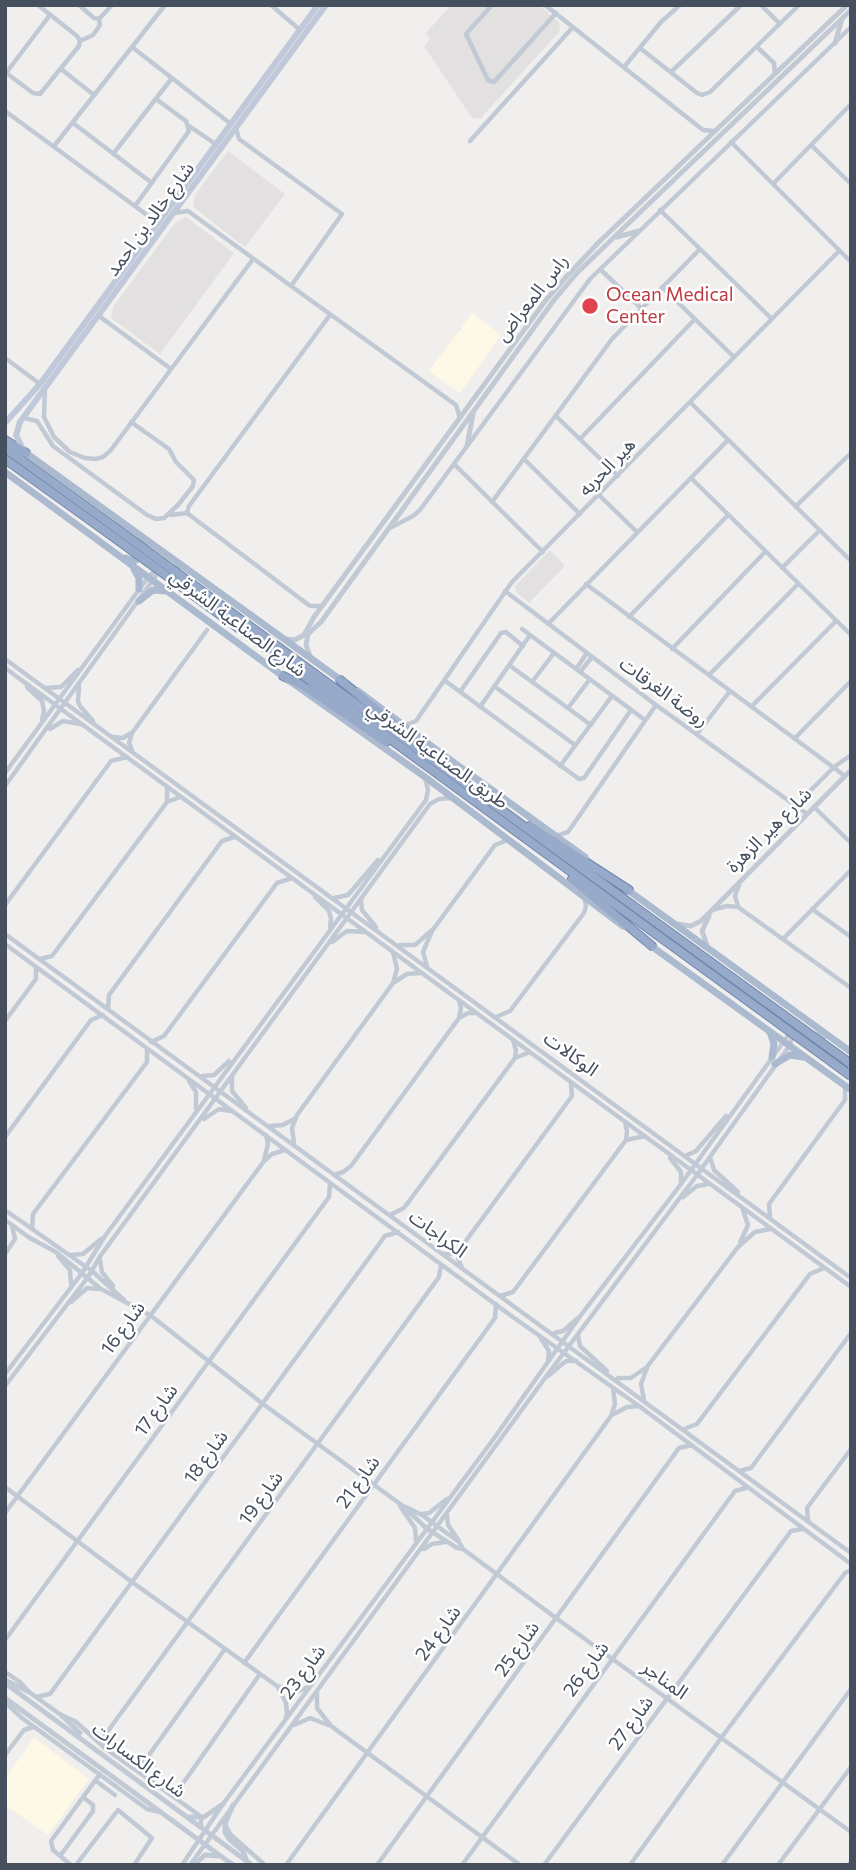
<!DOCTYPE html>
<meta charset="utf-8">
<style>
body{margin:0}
#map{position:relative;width:856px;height:1870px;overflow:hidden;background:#f1efee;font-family:Commissioner,sans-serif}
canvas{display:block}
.frame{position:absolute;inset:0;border:7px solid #454f5e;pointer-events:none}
</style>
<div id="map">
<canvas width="856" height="1870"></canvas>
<div class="frame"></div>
</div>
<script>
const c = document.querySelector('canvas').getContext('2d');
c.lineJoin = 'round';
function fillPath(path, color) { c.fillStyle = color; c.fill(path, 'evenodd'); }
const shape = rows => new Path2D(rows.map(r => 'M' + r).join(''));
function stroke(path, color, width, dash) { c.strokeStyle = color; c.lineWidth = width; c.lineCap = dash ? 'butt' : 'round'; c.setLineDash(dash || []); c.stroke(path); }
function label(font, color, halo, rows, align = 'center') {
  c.font = font + ' Commissioner,"Noto Sans Arabic",sans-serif'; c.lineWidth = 5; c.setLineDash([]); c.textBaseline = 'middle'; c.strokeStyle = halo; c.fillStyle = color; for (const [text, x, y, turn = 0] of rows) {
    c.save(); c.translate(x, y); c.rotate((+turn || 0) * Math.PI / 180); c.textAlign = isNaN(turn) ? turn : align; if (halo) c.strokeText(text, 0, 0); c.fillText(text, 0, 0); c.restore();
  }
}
const commercial = shape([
 [472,313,501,335,460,393,429,371,460,330,462,331,461,328],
 [34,1738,89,1779,48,1835,5,1805,5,1778]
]);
const education = shape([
 [451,5,539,5,559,22,560,31,480,119,472,118,424,46,430,39,426,33],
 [228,151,285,194,245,247,193,207,195,195],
 [186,217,234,253,160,354,111,318,113,307,175,223],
 [550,550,565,566,529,603,516,592,515,586]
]);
const minor = shape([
 [38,5,77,36,80,41],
 [79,5,94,18,99,19],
 [271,5,300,30],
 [492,5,466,34,488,80,494,82,556,13],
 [545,5,703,130,714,131],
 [761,5,780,24],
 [80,41,93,35,100,25,99,19,112,5],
 [132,47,231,124],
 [757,47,774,63,775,74],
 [640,48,697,93,702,95,710,92,799,5],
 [624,67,661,22,680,5],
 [61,69,94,95],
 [5,72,33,93,40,94,79,46,80,41],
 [671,72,741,5],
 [6,73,50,15],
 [5,111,158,223],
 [73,123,152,183],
 [189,126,217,145],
 [236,128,239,139,342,214,291,286],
 [470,141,573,27],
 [731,142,851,262],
 [811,145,851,184],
 [54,146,165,5],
 [113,154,172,78],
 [773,184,851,104],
 [135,206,189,131,186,121,156,99],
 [660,210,772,319],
 [174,213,188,211,291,286,456,405,460,418],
 [600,269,641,308],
 [662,287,734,357],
 [99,316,171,369],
 [5,358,40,384],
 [45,389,44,417,54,437,70,452,85,458,96,459,103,457,111,450,253,259],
 [690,402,851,561],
 [556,416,618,476],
 [24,418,37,421,53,446,147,515,156,519,164,518,178,505,193,486,194,480,176,462,169,449,131,422],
 [580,439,695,319],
 [524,459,580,514],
 [454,464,543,552],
 [691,478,851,635],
 [599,495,637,532],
 [492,502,612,339,700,249],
 [796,506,851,453],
 [187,513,189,506,330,315],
 [187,513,310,606,322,606],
 [171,515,187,513],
 [390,528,413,516,420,510,590,279,851,27],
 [782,568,820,530],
 [586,584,845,776],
 [505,591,656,705,807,814],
 [629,617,728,515],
 [548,624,728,440],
 [522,629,645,720],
 [672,649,765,552],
 [5,659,851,1278],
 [509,665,591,725],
 [5,668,851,1287],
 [576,669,587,653],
 [580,672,592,657],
 [709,675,798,584],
 [444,680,579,779,584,778,631,710],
 [532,682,554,653],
 [79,686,78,701,80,706,93,721],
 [494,686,575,745],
 [27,687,42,701,44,711,42,720],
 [45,688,61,687,78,670],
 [460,692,501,633,506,632,523,646],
 [752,706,836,621],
 [480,707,530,635],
 [568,708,590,679],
 [405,725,416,721,512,582,839,251],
 [50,729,63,721,80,724],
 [697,734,730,691],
 [113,737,123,738,131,733],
 [795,738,851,681],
 [132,750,129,743,132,733,207,630],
 [560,766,612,696],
 [5,773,149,576,161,566,181,567],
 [5,786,160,570],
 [167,802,167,787],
 [796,805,834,767,851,755],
 [814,807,851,843],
 [556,836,568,832,656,705],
 [315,897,329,911,331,919,330,927],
 [334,898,348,895,378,860],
 [361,899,362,910,376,927],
 [5,905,111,761,127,757],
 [738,906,735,896,739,885],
 [812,909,851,937],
 [712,910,727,906,738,907,851,988],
 [5,934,851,1553],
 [783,939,851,870],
 [332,942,347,931,365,932],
 [5,944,510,1315,639,1406,851,1564],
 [400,945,415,945,431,931],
 [40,959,52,956,167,802,180,797],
 [427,966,423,952,432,931,495,845,508,840],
 [393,983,407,974,421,973],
 [459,1000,461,1008,459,1018],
 [108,1009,109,995,222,841,234,837],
 [496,1017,510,1011,584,913,586,906,584,896],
 [5,1021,36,979,36,968],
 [807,1031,825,1037],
 [513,1040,516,1050,515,1058],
 [151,1042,164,1036,277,883,292,878],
 [202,1076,214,1075,229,1061],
 [232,1077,232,1091,246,1108],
 [189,1081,196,1092,196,1109],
 [204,1119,219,1109,230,1111],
 [270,1126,283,1125,294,1119],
 [5,1137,91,1020,103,1015],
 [626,1140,645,1136],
 [294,1143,292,1128,297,1115,393,983,397,969,393,952],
 [685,1156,696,1151,726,1116],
 [710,1157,714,1170,738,1192],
 [670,1158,681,1172,681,1184],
 [264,1160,268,1144,266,1135],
 [334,1175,343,1172,351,1166,459,1018,468,1013,477,1013],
 [683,1197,697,1186,708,1184],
 [5,1210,92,1271,124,1300],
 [390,1215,404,1208,515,1058,530,1052],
 [770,1218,769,1204,845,1100,845,1087],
 [5,1220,30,1238,56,1252,101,1289,150,1315,263,1404,403,1506,426,1528,457,1548,463,1549],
 [32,1229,33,1214,147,1062,147,1049],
 [740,1243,748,1225,743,1210],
 [460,1250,458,1258,462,1268],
 [5,1254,15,1239,12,1226],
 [442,1254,452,1254,460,1249,572,1096,571,1083],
 [70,1255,83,1254,101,1239],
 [58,1256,70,1270,71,1284],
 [100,1260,102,1272,113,1286],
 [500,1296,513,1292,626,1140,627,1131,625,1122],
 [71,1302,87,1288,99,1289],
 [554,1333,563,1331,578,1318],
 [578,1336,580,1346,607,1371],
 [540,1337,549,1351,548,1360],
 [5,1374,82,1273,105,1236,426,800,428,790,425,777],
 [548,1376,566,1361,576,1361],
 [618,1378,631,1378,647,1367,738,1247,755,1232,770,1229],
 [5,1386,88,1277,101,1255,430,804,439,799,452,798],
 [644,1400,641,1384,647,1368],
 [612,1415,627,1407,639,1406],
 [684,1429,697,1424,810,1274,824,1268],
 [739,1471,751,1468,851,1333],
 [5,1487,132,1582,277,1686,296,1692,308,1687],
 [400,1506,415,1528,416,1540],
 [406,1507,422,1515,459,1542,463,1549,556,1618,851,1832],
 [5,1513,264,1161,272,1154,285,1150],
 [422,1514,429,1513,447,1499],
 [447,1515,448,1525,459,1541],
 [808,1521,807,1508,851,1449],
 [424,1549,432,1544,445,1542],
 [5,1640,329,1197,330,1183],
 [244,1663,495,1318,496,1304],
 [5,1672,20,1682,29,1692,61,1715,75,1721,106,1749,199,1815,201,1818,201,1827],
 [278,1687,286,1703,287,1713,286,1718],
 [317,1691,317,1708,331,1726,520,1865],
 [36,1697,50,1694,385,1236,398,1232],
 [5,1702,22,1718,147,1809,160,1812],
 [294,1725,310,1718,328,1725],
 [106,1749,105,1735,439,1277,441,1265],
 [5,1755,24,1730,33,1727],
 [131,1767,144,1762,225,1649],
 [96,1781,115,1795],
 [168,1793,179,1789,260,1674],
 [226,1826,231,1835,265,1865],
 [60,1856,93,1811,93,1805,83,1797],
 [71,1865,53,1850,51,1841,100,1774],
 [76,1865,118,1810,152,1838,134,1865],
 [182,1865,223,1804,495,1437,581,1315,681,1184,787,1037,792,1033],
 [190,1865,545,1378,697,1175,790,1045,793,1034],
 [286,1865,611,1416,615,1404,613,1388],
 [377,1865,679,1448,692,1445],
 [462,1865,735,1491,746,1488],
 [544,1865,791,1531,802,1529],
 [630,1865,721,1738,845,1573,851,1570],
 [722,1865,851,1689],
 [778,1865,851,1767],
 [848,1865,851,1862]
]);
const tertiary = shape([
 [835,43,842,19],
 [617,237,639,231],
 [467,446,473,414],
 [286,639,295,640,304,635,314,617,546,300,568,275,598,243,847,5],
 [310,656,306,645,308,634,321,622,554,300,577,273,632,220,851,10],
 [677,924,691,926,701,921,851,770],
 [707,945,702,931,709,916],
 [5,1680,29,1692],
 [5,1683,252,1865],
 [5,1698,233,1865],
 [61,1715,80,1733],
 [233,1805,225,1824,225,1832,229,1839,243,1851,246,1859],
 [189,1817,204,1817,223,1804],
 [194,1865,205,1855,218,1856]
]);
const secondary = shape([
 [5,423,40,384,318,5],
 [23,449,16,435,20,422,326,5]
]);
const primary = shape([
 [22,450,345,683],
 [5,472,280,674,425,777,623,926],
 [126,558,134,561,143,556,146,549,140,536],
 [134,569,139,578,139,589],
 [139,601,153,590,167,591],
 [358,691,442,754,585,857],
 [625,888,851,1052],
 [647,943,851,1090],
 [770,1032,774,1044,772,1057],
 [775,1064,790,1055,803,1057]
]);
const trunk = shape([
 [5,440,26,453],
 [5,448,113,526],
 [5,459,108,533],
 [315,674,661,926],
 [283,676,302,685,386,742],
 [340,680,422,746],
 [311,681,656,934],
 [530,826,629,890],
 [572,879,652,946]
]);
const trunkBridge = shape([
 [113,526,315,674],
 [108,533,311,681],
 [661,926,851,1064],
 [656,934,851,1076]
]);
const markers = [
 [590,306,9,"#e0444e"]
];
const streetNames = [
 ["شارع خالد بن احمد",150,219,-54],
 ["راس المعراض",532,298,-52],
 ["هير الحربه",607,467,-46],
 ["شارع الصناعية الشرقي",238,623,37],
 ["روضة الغرقات",664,692,36],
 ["طريق الصناعية الشرقي",438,755,36],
 ["شارع هير الزهرة",769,830,-45],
 ["الوكالات",571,1054,36],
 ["الكراجات",438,1234,36],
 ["شارع 16",123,1328,-54],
 ["شارع 17",156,1410,-54],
 ["شارع 18",206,1457,-54],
 ["شارع 21",358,1482,-54],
 ["شارع 19",261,1498,-54],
 ["شارع 24",438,1633,-54],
 ["شارع 25",517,1649,-55],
 ["شارع 26",586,1669,-54],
 ["شارع 23",303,1672,-54],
 ["المناجر",665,1680,36],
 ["شارع 27",631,1723,-54],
 ["شارع الكسارات",139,1760,37]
];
const healthNames = [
 ["Ocean Medical",606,295],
 ["Center",606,317]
];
fillPath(commercial, '#fdf9e6');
fillPath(education, '#e2e0e0');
stroke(trunk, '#6d85ad', 10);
stroke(minor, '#c1c9d5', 4.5);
stroke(tertiary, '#c1c9d5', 5);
stroke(secondary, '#c0c9d9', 6);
stroke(primary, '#acbad0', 7);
stroke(trunk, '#97aac9', 8);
stroke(trunkBridge, '#6d85ad', 10, []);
stroke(trunkBridge, '#97aac9', 8);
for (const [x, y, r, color] of markers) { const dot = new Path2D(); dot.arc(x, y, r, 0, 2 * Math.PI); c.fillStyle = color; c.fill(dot); stroke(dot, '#fff', 2.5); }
label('19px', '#454f5e', '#fff', streetNames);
label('19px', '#be3a42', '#fff', healthNames, 'left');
</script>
